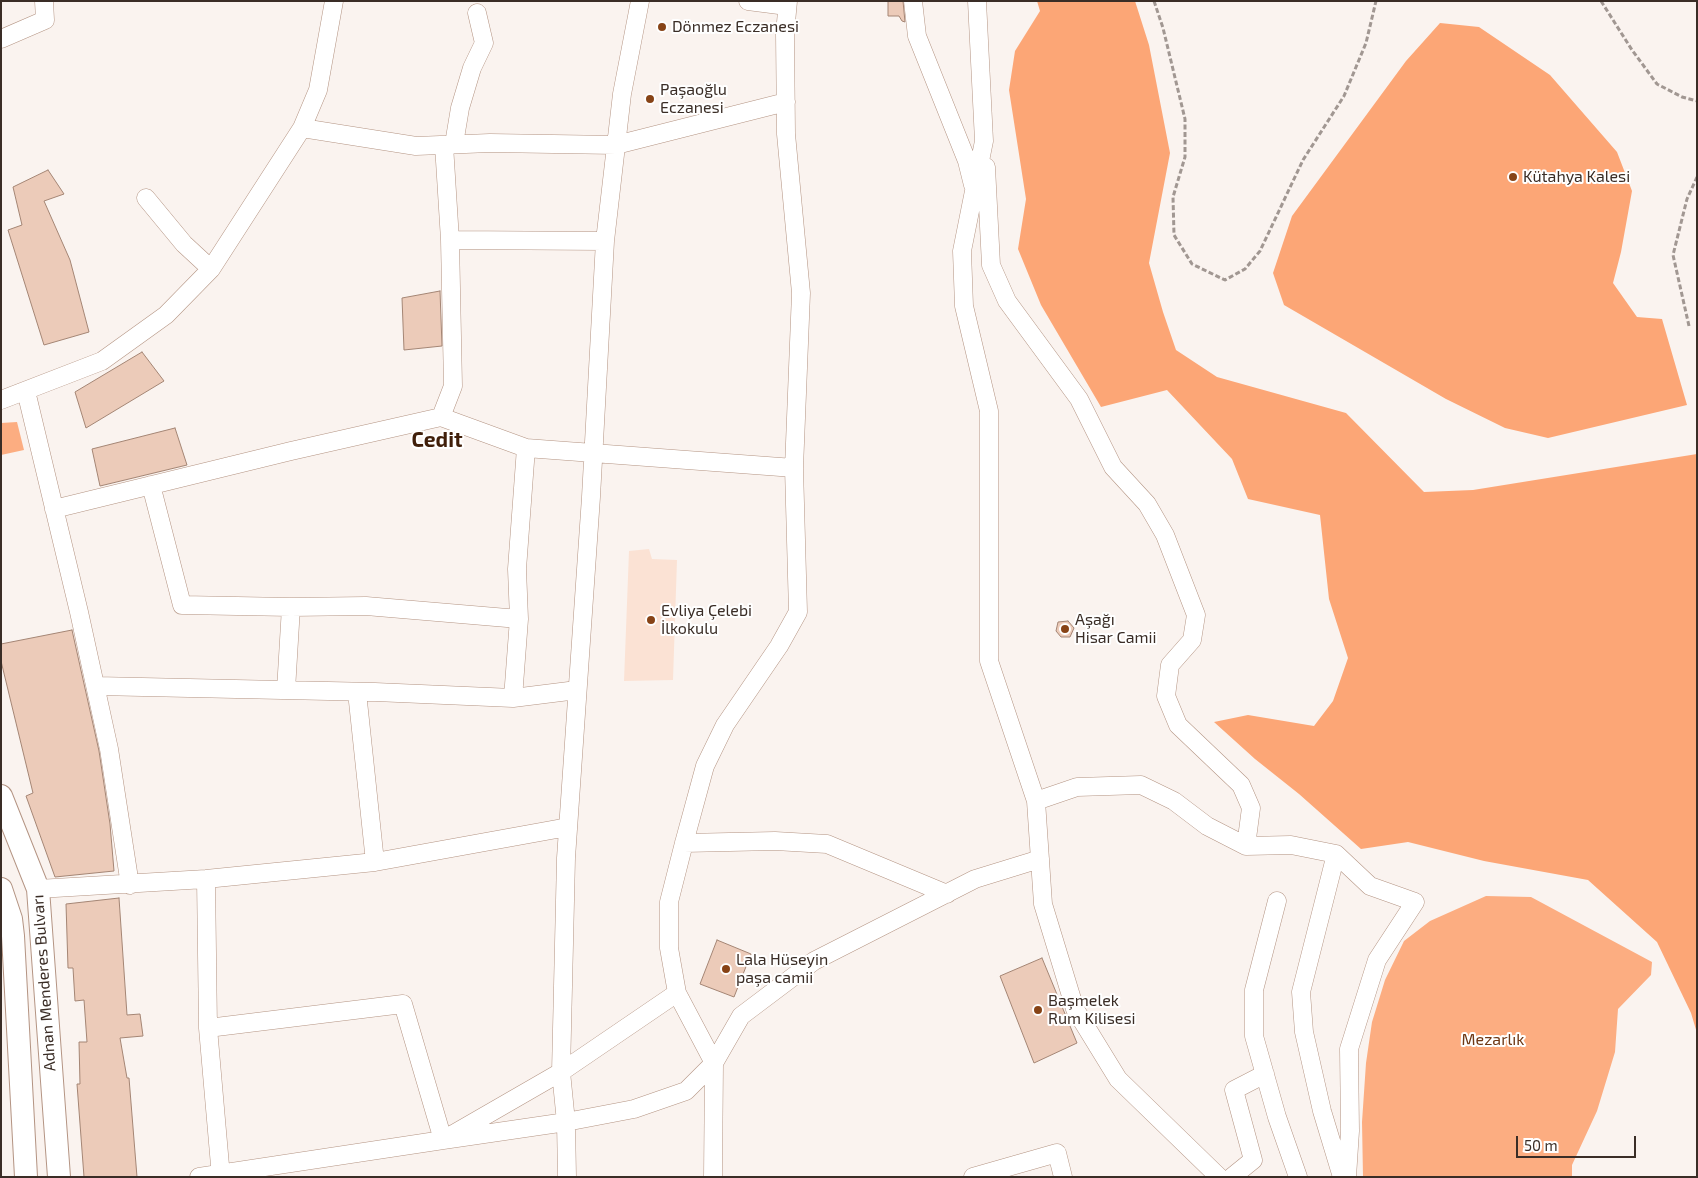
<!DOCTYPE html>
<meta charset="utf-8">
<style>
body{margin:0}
#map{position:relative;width:1698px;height:1178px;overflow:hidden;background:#faf3ef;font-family:"Exo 2",sans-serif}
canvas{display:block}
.frame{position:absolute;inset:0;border:2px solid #3a2d26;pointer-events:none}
.scale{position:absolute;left:1516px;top:1136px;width:120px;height:22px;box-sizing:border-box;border:2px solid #3a2d26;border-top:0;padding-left:6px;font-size:15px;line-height:18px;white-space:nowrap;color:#3a2d26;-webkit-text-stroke:4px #fff;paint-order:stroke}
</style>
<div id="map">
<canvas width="1698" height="1178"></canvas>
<div class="frame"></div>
<div class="scale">50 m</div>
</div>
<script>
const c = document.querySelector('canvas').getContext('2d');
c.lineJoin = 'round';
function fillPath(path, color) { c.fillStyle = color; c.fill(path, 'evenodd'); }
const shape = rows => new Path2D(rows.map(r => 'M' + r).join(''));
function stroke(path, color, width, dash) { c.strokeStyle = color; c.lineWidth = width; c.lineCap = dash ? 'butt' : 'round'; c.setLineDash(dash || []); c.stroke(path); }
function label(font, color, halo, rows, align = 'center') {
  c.font = font + ' "Exo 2",sans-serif'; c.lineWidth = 4; c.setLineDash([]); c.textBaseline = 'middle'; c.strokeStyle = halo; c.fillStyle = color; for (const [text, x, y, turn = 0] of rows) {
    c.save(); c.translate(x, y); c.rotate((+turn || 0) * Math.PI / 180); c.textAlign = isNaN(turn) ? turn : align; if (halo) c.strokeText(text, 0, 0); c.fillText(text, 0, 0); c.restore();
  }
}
const built = shape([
 [649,549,652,559,677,560,673,680,624,681,629,551]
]);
const green = shape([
 [17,422,24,450,1,455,1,423],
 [1486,896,1531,897,1652,962,1651,975,1618,1009,1615,1052,1597,1111,1572,1165,1572,1177,1363,1177,1362,1122,1366,1063,1372,1022,1385,980,1404,941,1430,921]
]);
const forest = shape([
 [1037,1,1135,1,1149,45,1170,153,1149,263,1163,312,1176,350,1217,377,1346,413,1424,492,1473,490,1697,454,1697,1033,1691,1013,1657,942,1588,880,1484,861,1408,842,1361,849,1299,794,1255,759,1214,722,1248,715,1314,726,1333,701,1348,658,1329,599,1320,515,1248,499,1232,459,1167,390,1101,407,1041,305,1018,249,1026,199,1009,90,1015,51,1040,11],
 [1440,23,1479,27,1550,75,1617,152,1632,191,1621,252,1613,283,1637,317,1662,319,1687,405,1548,438,1505,428,1446,399,1284,305,1273,273,1292,216,1406,61]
]);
const building = shape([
 [888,1,903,1,905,22,902,21,899,16,888,16,888,1],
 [48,170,64,194,44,201,70,260,89,332,44,345,8,230,22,225,13,187,48,170],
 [440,291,442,346,404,350,402,298,440,291],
 [142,352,164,381,86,428,75,392,142,352],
 [175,428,187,465,100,486,92,449,175,428],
 [1068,621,1074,628,1070,637,1061,637,1056,631,1058,622,1068,621],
 [72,630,99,751,110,824,114,871,55,877,26,796,33,793,1,661,1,644,72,630],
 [119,898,127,1015,140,1014,143,1036,120,1038,127,1078,129,1078,137,1177,84,1177,77,1084,80,1084,79,1042,87,1042,84,1000,75,1001,73,968,68,968,66,904,119,898],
 [717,940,751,954,734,997,700,984,717,940],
 [1042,958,1077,1043,1034,1063,1000,976,1042,958]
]);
const path = shape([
 [1154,1,1163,28,1185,119,1185,157,1173,197,1174,235,1192,264,1225,280,1245,269,1260,251,1303,160,1344,96,1366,43,1376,1],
 [1601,1,1632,50,1657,84,1682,97,1697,101],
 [1689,326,1673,255,1687,199,1697,177]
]);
const minor = shape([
 [748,1,787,6],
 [913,1,917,36,967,161,973,185],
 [977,1,984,141,962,251,964,306,989,411,989,661,1036,801,1043,904,1075,1009,1118,1079,1219,1177],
 [1,39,45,20,44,1],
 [302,128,416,146,490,143,616,145,786,102],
 [454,144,460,108,472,68,484,43,477,13],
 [986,167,991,265,1007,301,1079,399,1113,467,1147,504,1165,535,1196,615,1192,640,1170,665,1166,696,1178,725,1241,785,1251,808,1246,846],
 [146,198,184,244,211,269],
 [450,240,605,241],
 [26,391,79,612,109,749,130,885],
 [1,400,102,361,166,315,211,269,302,128,318,90,334,1],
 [441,417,453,386,450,240,444,145],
 [151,485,182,605,291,607,366,606,519,619],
 [54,509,291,451,441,417,526,448,794,468],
 [96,686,375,692,513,698,577,690],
 [286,690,291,607],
 [357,692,375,862],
 [513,698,519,619,517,569,526,448],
 [1036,801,1077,787,1141,785,1174,801,1207,826,1246,846,1291,845,1336,854,1370,886,1415,902,1377,960,1349,1049,1350,1131,1347,1177],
 [684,843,775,841,827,844,947,894],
 [1336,854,1301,992,1304,1032,1322,1111,1342,1177],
 [206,879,208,1028,221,1177],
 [38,889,206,879,375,862,568,827],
 [1277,901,1254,990,1254,1036,1277,1117,1298,1177],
 [208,1028,403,1004,443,1140,566,1122,634,1109,686,1091,714,1063,677,993,669,948,669,902,684,843,705,766,725,725,779,646,798,612,794,468,801,293,786,134,785,33,788,1],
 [199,1177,443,1140,561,1072,677,993],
 [567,1177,566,1122,561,1072,566,858,591,497,605,241,622,94,640,1],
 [713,1177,714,1063,741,1016,814,961,975,879,1040,859],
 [973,1177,1057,1153,1063,1177],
 [1232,1177,1253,1160,1234,1090,1265,1074]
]);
const major = shape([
 [1,796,38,889,59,1177],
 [1,889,11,919,13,936,26,1177]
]);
const markers = [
 [662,27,5,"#874316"],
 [650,99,5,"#874316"],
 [1513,177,5,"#874316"],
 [651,620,5,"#874316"],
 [1065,629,5,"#874316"],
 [726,969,5,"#874316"],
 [1038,1010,5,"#874316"]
];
const poiNames = [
 ["Dönmez Eczanesi",672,27],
 ["Paşaoğlu",660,90],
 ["Eczanesi",660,108],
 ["Kütahya Kalesi",1523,177],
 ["Evliya Çelebi",661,611],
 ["İlkokulu",661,629],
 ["Aşağı",1075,620],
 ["Hisar Camii",1075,638],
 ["Lala Hüseyin",736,960],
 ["paşa camii",736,978],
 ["Başmelek",1048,1001],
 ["Rum Kilisesi",1048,1019]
];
const streetNames = [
 ["Adnan Menderes Bulvarı",44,983,-94]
];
const parkNames = [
 ["Mezarlık",1493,1040]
];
const districtNames = [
 ["Cedit",437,440]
];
fillPath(built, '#fbe2d4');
fillPath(green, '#fcad81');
fillPath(forest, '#fca676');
fillPath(building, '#eccbb9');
stroke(building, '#a48574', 1);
stroke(minor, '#b49483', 19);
stroke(major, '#b49483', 24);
stroke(path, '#a19792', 3, [5, 2.5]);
stroke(minor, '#fff', 18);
stroke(major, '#fff', 22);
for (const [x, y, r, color] of markers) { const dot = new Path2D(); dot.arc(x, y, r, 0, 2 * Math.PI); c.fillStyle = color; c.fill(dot); stroke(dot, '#fff', 2); }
label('16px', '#3a2d26', '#fff', poiNames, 'left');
label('16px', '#3a2d26', '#fff', streetNames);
label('16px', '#6e3815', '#fff', parkNames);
label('bold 21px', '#401f0a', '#fff', districtNames);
</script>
